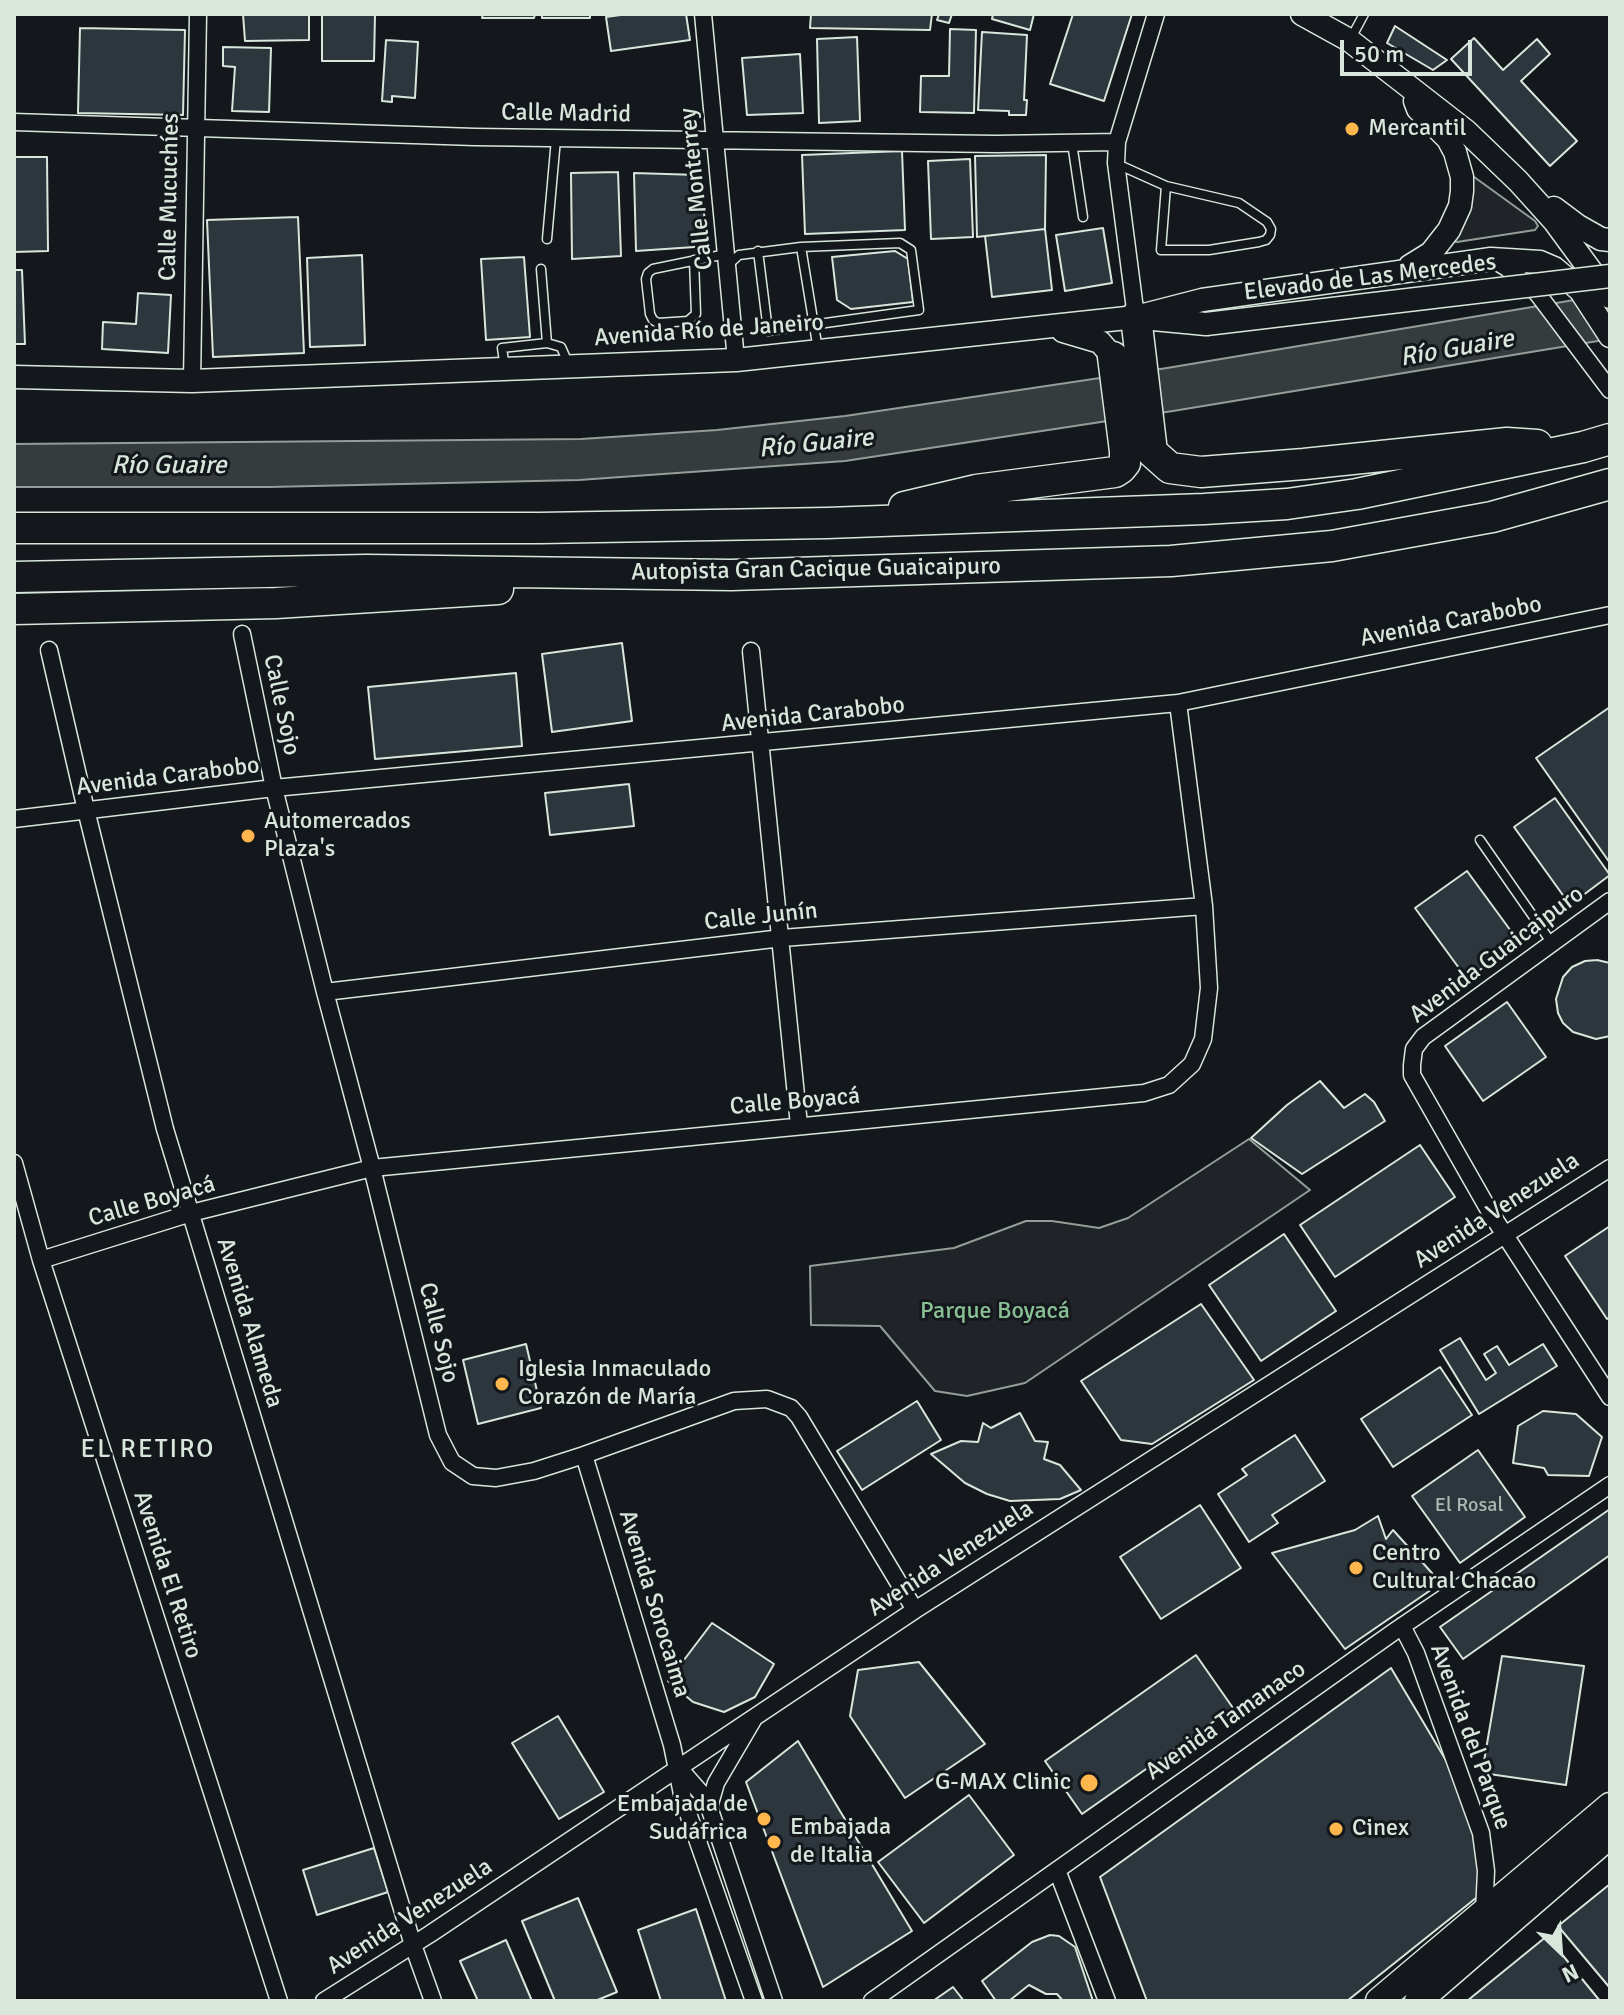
<!DOCTYPE html>
<meta charset="utf-8">
<style>
body{margin:0}
#map{position:relative;width:1624px;height:2015px;overflow:hidden;background:#14181c;font-family:Signika,sans-serif}
canvas{display:block}
.frame{position:absolute;inset:0;border:16px solid #d8e6dc;pointer-events:none}
.north{position:absolute;left:1520px;top:1911px;width:80px;height:80px;-webkit-text-stroke:6px #14181c;paint-order:stroke;rotate:155deg;font-size:22px;font-weight:700;line-height:32px;text-align:center;color:#d8e6dc}
.north::after{content:'';display:block;margin:auto;width:28px;height:36px;background:#d8e6dc;clip-path:polygon(50% 0,100% 100%,50% 72%,0 100%)}
.scale{position:absolute;left:1340px;top:40px;width:132px;height:36px;box-sizing:border-box;border:4px solid #d8e6dc;border-top:0;padding-left:10px;font-size:24px;line-height:28px;white-space:nowrap;color:#d8e6dc;-webkit-text-stroke:6px #14181c;paint-order:stroke}
</style>
<div id="map">
<canvas width="1624" height="2015"></canvas>
<div class="frame"></div>
<div class="north">N</div>
<div class="scale">50 m</div>
</div>
<script>
const c = document.querySelector('canvas').getContext('2d');
c.lineJoin = 'round';
function fillPath(path, color) { c.fillStyle = color; c.fill(path, 'evenodd'); }
const shape = rows => new Path2D(rows.map(r => 'M' + r).join(''));
function stroke(path, color, width, dash) { c.strokeStyle = color; c.lineWidth = width; c.lineCap = dash ? 'butt' : 'round'; c.setLineDash(dash || []); c.stroke(path); }
function label(font, color, halo, rows, align = 'center') {
  c.font = font + ' Signika,sans-serif'; c.lineWidth = 6; c.setLineDash([]); c.textBaseline = 'middle'; c.strokeStyle = halo; c.fillStyle = color; for (const [text, x, y, turn = 0] of rows) {
    c.save(); c.translate(x, y); c.rotate((+turn || 0) * Math.PI / 180); c.textAlign = isNaN(turn) ? turn : align; if (halo) c.strokeText(text, 0, 0); c.fillText(text, 0, 0); c.restore();
  }
}
const green = shape([
 [1470,174,1535,221,1538,226,1535,230,1457,242,1453,241,1470,174],
 [1249,1139,1310,1190,1025,1383,967,1396,935,1391,880,1326,811,1325,810,1266,954,1248,1026,1221,1052,1221,1099,1228,1128,1218,1249,1139]
]);
const water = shape([
 [1610,294,1610,339,1173,411,845,461,579,480,269,487,14,487,14,444,581,439,717,430,845,416,1167,368,1610,294]
]);
const building = shape([
 [243,14,309,14,309,40,245,41,243,14],
 [483,14,535,14,534,18,482,18,483,14],
 [542,14,590,14,590,18,542,18,542,14],
 [628,14,686,14,690,40,611,51,606,17,628,14],
 [811,14,932,14,930,30,810,28,811,14],
 [939,14,952,14,949,23,937,20,939,14],
 [993,14,1034,14,1030,30,992,19,993,14],
 [1073,14,1132,14,1104,101,1050,84,1073,14],
 [322,15,375,15,374,61,322,61,322,15],
 [1395,26,1447,60,1433,70,1387,43,1395,26],
 [80,28,185,30,183,115,78,113,80,28],
 [950,29,976,30,974,113,920,112,921,76,949,76,950,29],
 [982,32,1027,35,1024,100,1027,100,1026,115,1009,115,1009,111,978,110,982,32],
 [857,37,860,121,819,123,817,39,857,37],
 [1474,38,1503,70,1537,39,1550,54,1521,81,1577,141,1550,166,1451,59,1474,38],
 [386,40,418,42,415,98,392,96,392,102,382,101,386,40],
 [223,47,271,48,269,112,232,111,235,67,223,66,223,47],
 [800,54,803,113,747,115,742,58,800,54],
 [902,151,905,230,805,234,802,155,902,151],
 [1046,155,1045,229,977,237,975,156,1046,155],
 [14,157,47,157,48,251,14,252,14,157],
 [970,159,973,237,931,239,928,161,970,159],
 [618,172,621,256,572,259,571,173,618,172],
 [634,173,698,175,709,246,636,251,634,173],
 [298,217,304,353,213,357,207,220,298,217],
 [1103,228,1112,283,1065,291,1056,235,1103,228],
 [1045,229,1052,290,992,297,985,236,1045,229],
 [895,251,908,259,913,302,851,309,837,300,832,257,895,251],
 [362,255,365,345,310,347,307,258,362,255],
 [524,257,530,337,486,340,481,259,524,257],
 [14,270,22,270,25,344,14,344,14,270],
 [138,293,171,295,168,353,102,349,103,322,136,324,138,293],
 [622,643,632,721,552,732,542,654,622,643],
 [516,673,522,746,375,759,368,687,516,673],
 [1610,707,1610,863,1536,758,1610,707],
 [629,784,634,826,550,835,545,793,629,784],
 [1555,798,1610,875,1570,905,1514,827,1555,798],
 [1467,871,1519,942,1467,979,1415,908,1467,871],
 [1597,960,1610,963,1610,1036,1596,1039,1573,1032,1563,1023,1558,1013,1556,999,1563,977,1572,967,1585,961,1597,960],
 [1507,1002,1546,1057,1483,1101,1445,1046,1507,1002],
 [1320,1081,1344,1108,1365,1094,1374,1102,1385,1121,1302,1174,1251,1138,1287,1105,1320,1081],
 [1420,1145,1455,1197,1335,1277,1300,1225,1420,1145],
 [1610,1226,1610,1317,1607,1319,1565,1256,1610,1226],
 [1284,1234,1336,1311,1261,1361,1209,1285,1284,1234],
 [1201,1304,1254,1380,1152,1444,1121,1440,1081,1381,1201,1304],
 [1460,1338,1486,1380,1496,1373,1484,1354,1497,1346,1509,1365,1543,1344,1557,1366,1479,1414,1440,1350,1460,1338],
 [526,1344,541,1408,478,1424,463,1360,526,1344],
 [1440,1367,1472,1415,1393,1467,1361,1419,1440,1367],
 [917,1401,941,1440,862,1490,837,1451,917,1401],
 [1543,1411,1576,1414,1602,1437,1589,1476,1548,1475,1544,1468,1513,1463,1518,1426,1543,1411],
 [1020,1413,1035,1441,1048,1442,1044,1459,1060,1465,1081,1490,1060,1499,1010,1501,987,1494,965,1483,931,1454,961,1441,978,1442,983,1423,991,1428,1020,1413],
 [1295,1435,1325,1481,1272,1515,1278,1523,1249,1542,1218,1494,1247,1475,1242,1469,1295,1435],
 [1478,1450,1525,1517,1460,1563,1412,1496,1478,1450],
 [1200,1505,1241,1568,1161,1619,1120,1557,1200,1505],
 [1610,1509,1610,1555,1463,1659,1440,1627,1610,1509],
 [1378,1516,1386,1539,1393,1530,1441,1583,1345,1649,1272,1553,1355,1530,1378,1516],
 [712,1623,774,1664,755,1697,724,1712,693,1702,668,1681,712,1623],
 [1196,1655,1233,1708,1082,1814,1045,1761,1196,1655],
 [1502,1656,1584,1666,1566,1785,1482,1773,1502,1656],
 [919,1662,985,1744,905,1798,850,1716,858,1670,919,1662],
 [1391,1668,1488,1831,1481,1894,1347,2001,1147,2001,1100,1877,1391,1668],
 [558,1716,604,1792,559,1819,512,1743,558,1716],
 [798,1741,912,1931,823,1987,746,1782,798,1741],
 [969,1795,1014,1855,924,1923,878,1862,969,1795],
 [374,1848,388,1892,317,1915,303,1870,374,1848],
 [1610,1884,1610,1988,1558,1926,1610,1884],
 [578,1898,617,1992,595,2001,555,2001,522,1921,578,1898],
 [696,1909,726,2001,661,2001,638,1930,696,1909],
 [1050,1935,1059,1936,1075,1947,1093,2001,1063,2001,1057,1994,1046,1994,1029,1985,1009,2001,996,2001,982,1981,1032,1942,1050,1935],
 [1547,1936,1600,2001,1467,2001,1547,1936],
 [506,1940,532,2001,478,2001,460,1961,506,1940],
 [953,1987,964,2001,933,2001,953,1987]
]);
const lane = shape([
 [1350,40,1364,14],
 [1072,143,1083,217],
 [1117,164,1166,186,1239,203,1267,222,1271,229,1270,235,1266,240,1259,242,1209,250,1161,250,1166,186],
 [547,239,556,139],
 [758,251,768,331,919,310,911,250,900,243,801,247],
 [694,260,696,314,688,321,658,323,653,320,650,314,646,279,648,273,653,269,726,254],
 [728,265,739,255,801,247,818,350],
 [541,269,547,343],
 [505,368,502,348,547,343,561,347,568,363],
 [1480,840,1551,942]
]);
const street = shape([
 [703,14,736,360],
 [14,122,475,137,996,144,1117,142],
 [1492,259,1507,268,1537,293,1610,390],
 [1136,317,1116,163,1117,142,1156,14],
 [192,381,198,14],
 [242,634,274,788,325,992,372,1168,438,1435,452,1462,473,1476,496,1478,534,1471,584,1455,734,1401,767,1399,791,1408,799,1417,915,1610],
 [49,650,86,810,165,1129,413,1945,433,2001],
 [751,651,799,1125],
 [14,819,274,788,1178,703,1610,615],
 [1610,901,1423,1037,1414,1049,1412,1065,1412,1075,1490,1212,1610,1397],
 [325,992,782,938,1204,906],
 [14,1163,41,1260,279,2001],
 [41,1260,191,1213,372,1168,1144,1093,1169,1085,1192,1064,1203,1039,1209,988,1204,906,1178,703],
 [584,1455,672,1745,683,1799,754,2001],
 [1402,1626,1416,1653,1481,1833,1486,1871,1484,1913],
 [679,1768,701,1793,709,1807,774,2001],
 [709,1807,716,1783,753,1720],
 [1057,1870,1107,2001],
 [324,2001,430,1934,915,1610,1610,1168],
 [872,2001,1395,1631,1610,1485]
]);
const secondary = shape([
 [1302,14,1349,40,1466,131,1518,181,1555,222,1610,297],
 [1554,208,1578,226,1601,239,1610,240],
 [1410,266,1431,253,1449,230,1460,206,1462,191,1462,177,1455,152,1448,139,1418,109,1415,101],
 [1153,319,1206,324],
 [1063,331,1100,342,1113,357],
 [14,377,192,381,736,360,1136,317,1202,300,1491,259,1540,262,1554,268,1580,290,1610,336]
]);
const primary = shape([
 [1379,2001,1610,1806],
 [1418,2001,1610,1835]
]);
const highway = shape([
 [1136,317,1152,452,1170,468,1201,472,1304,464,1507,443,1537,445],
 [904,507,976,490,1115,472,1121,468,1125,463,1125,451,1113,357],
 [14,528,540,528,827,523,1204,509,1287,504,1357,494,1583,447,1610,439],
 [14,577,367,570,731,575,1171,561,1332,546,1492,517,1610,484],
 [14,609,276,603,498,589]
]);
const secondaryBridge = shape([
 [1206,324,1610,276]
]);
const markers = [
 [1352,129,8,"#ffb74d"],
 [248,836,8,"#ffb74d"],
 [502,1384,8,"#ffb74d"],
 [1356,1568,8,"#ffb74d"],
 [1089,1783,10,"#ffb74d"],
 [764,1819,8,"#ffb74d"],
 [1336,1829,8,"#ffb74d"],
 [774,1842,8,"#ffb74d"]
];
const numberNames = [
 ["El Rosal",1469,1506]
];
const streetNames = [
 ["Calle Madrid",566,114,1],
 ["Calle Monterrey",697,189,-96],
 ["Calle Mucuchíes",170,197,-89],
 ["Elevado de Las Mercedes",1370,278,-7],
 ["Avenida Río de Janeiro",709,331,-4],
 ["Autopista Gran Cacique Guaicaipuro",816,570,-1],
 ["Avenida Carabobo",1451,622,-11],
 ["Calle Sojo",281,705,78],
 ["Avenida Carabobo",813,715,-6],
 ["Avenida Carabobo",168,777,-7],
 ["Calle Junín",761,917,-6],
 ["Avenida Guaicaipuro",1497,955,-37],
 ["Calle Boyacá",795,1102,-5],
 ["Calle Boyacá",152,1202,-16],
 ["Avenida Venezuela",1497,1211,-33],
 ["Avenida Alameda",249,1323,73],
 ["Calle Sojo",438,1333,76],
 ["Avenida Venezuela",951,1559,-33],
 ["Avenida El Retiro",167,1575,72],
 ["Avenida Sorocaima",654,1604,73],
 ["Avenida Tamanaco",1226,1721,-35],
 ["Avenida del Parque",1470,1737,70],
 ["Avenida Venezuela",410,1917,-33]
];
const poiNames = [
 ["Mercantil",1368,129],
 ["Automercados",264,822],
 ["Plaza's",264,850],
 ["Iglesia Inmaculado",518,1370],
 ["Corazón de María",518,1398],
 ["Centro",1372,1554],
 ["Cultural Chacao",1372,1582],
 ["G-MAX Clinic",1071,1783,"right"],
 ["Embajada de",748,1805,"right"],
 ["Sudáfrica",748,1833,"right"],
 ["Embajada",790,1828],
 ["de Italia",790,1856],
 ["Cinex",1352,1829]
];
const parkNames = [
 ["Parque Boyacá",995,1312]
];
const waterNames = [
 ["Río Guaire",1457,349,-10],
 ["Río Guaire",816,444,-6],
 ["Río Guaire",169,466]
];
const neighbourhoodNames = [
 ["EL RETIRO",148,1450]
];
fillPath(green, '#202428');
stroke(green, '#939e99', 2);
fillPath(water, '#363b3e');
stroke(water, '#939e99', 2);
fillPath(building, '#2c363c');
stroke(building, '#d8e6dc', 2);
stroke(lane, '#d8e6dc', 11);
stroke(street, '#d8e6dc', 19);
stroke(secondary, '#d8e6dc', 25);
stroke(primary, '#d8e6dc', 29);
stroke(highway, '#d8e6dc', 33);
stroke(lane, '#14181c', 8);
stroke(street, '#14181c', 16);
stroke(secondary, '#14181c', 22);
stroke(primary, '#14181c', 26);
stroke(highway, '#14181c', 30);
stroke(secondaryBridge, '#d8e6dc', 25, []);
stroke(secondaryBridge, '#14181c', 22);
for (const [x, y, r, color] of markers) { const dot = new Path2D(); dot.arc(x, y, r, 0, 2 * Math.PI); c.fillStyle = color; c.fill(dot); stroke(dot, '#14181c', 3); }
label('20px', '#adbab4', null, numberNames);
label('24px', '#d8e6dc', '#14181c', streetNames);
label('24px', '#d8e6dc', '#14181c', poiNames, 'left');
label('24px', '#8ac095', '#14181c', parkNames);
label('italic 26px', '#d8e6dc', '#14181c', waterNames);
c.letterSpacing = '2px';
label('26px', '#d8e6dc', '#14181c', neighbourhoodNames);
c.letterSpacing = '0px';
</script>
